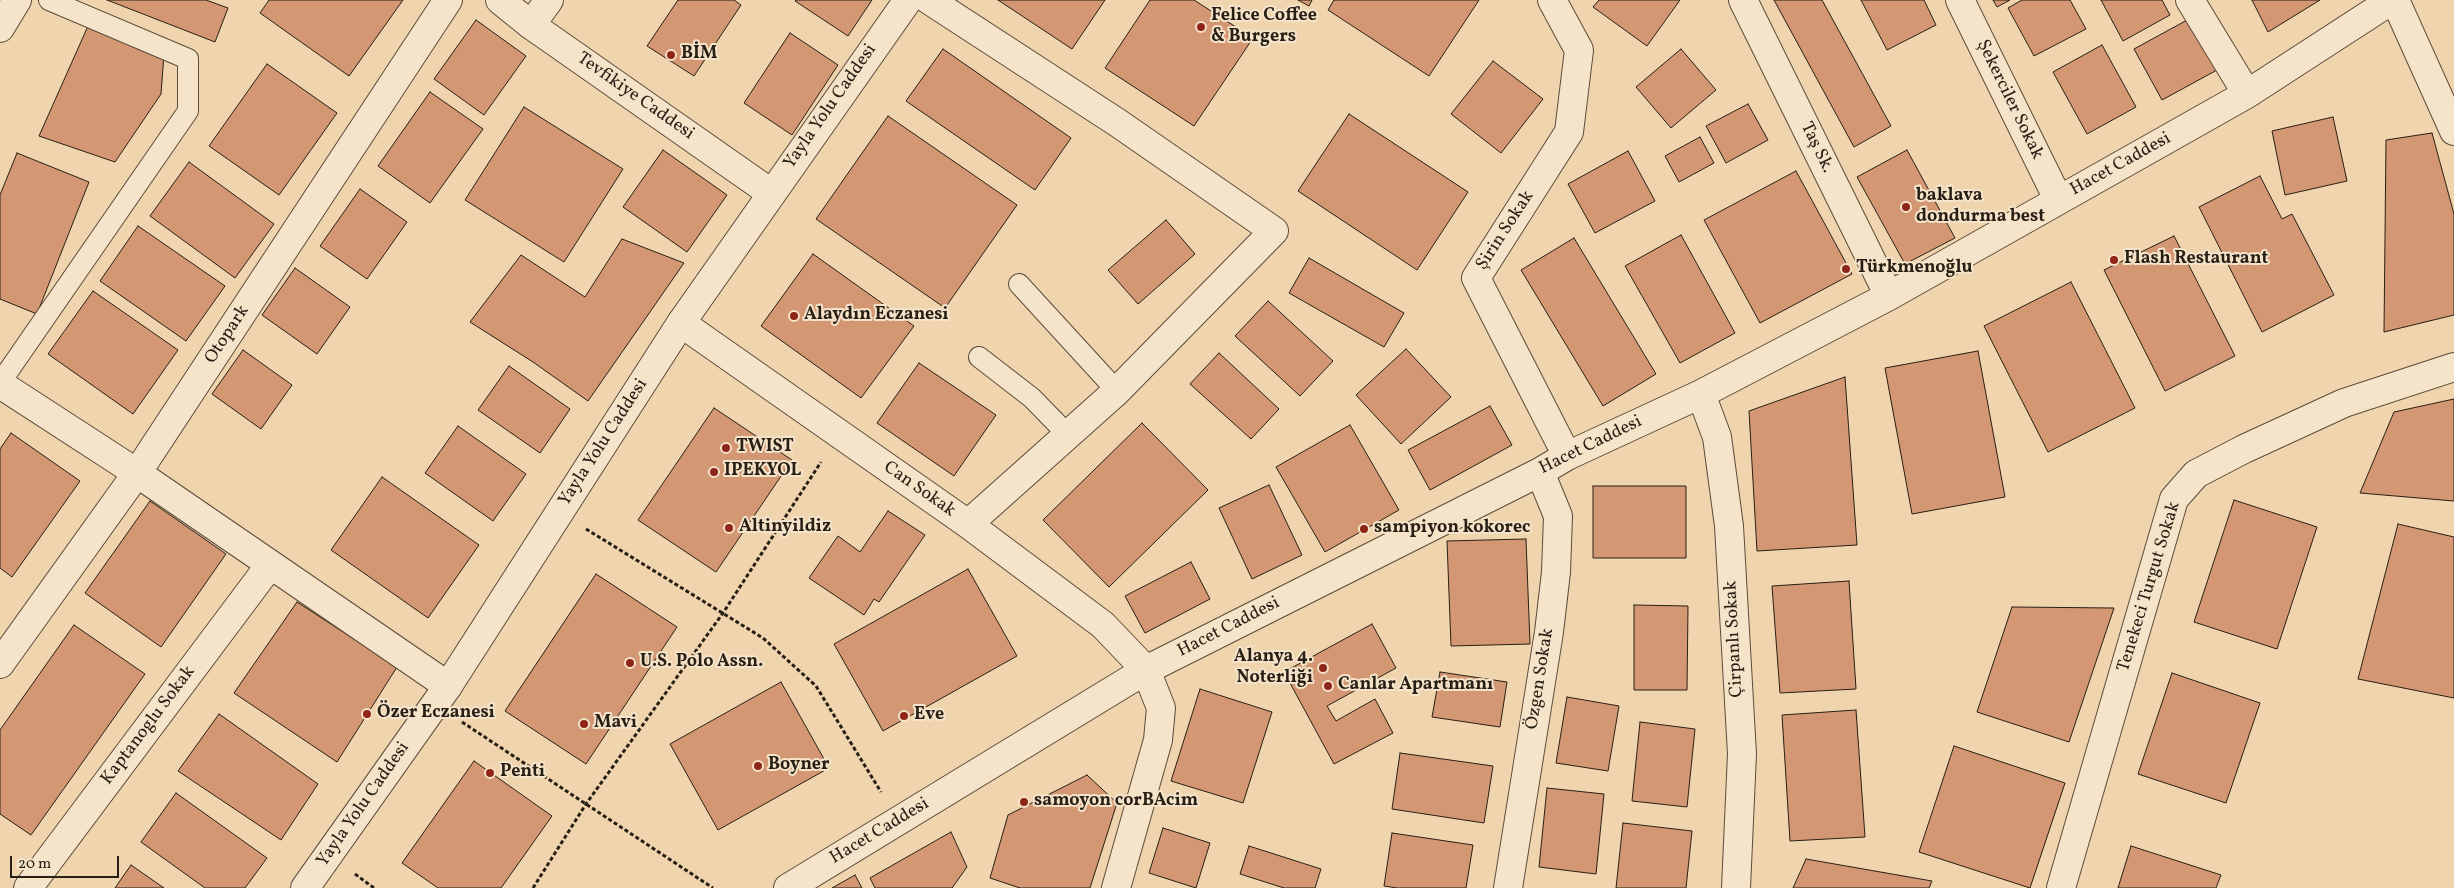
<!DOCTYPE html>
<meta charset="utf-8">
<style>
body{margin:0}
#map{position:relative;width:2454px;height:888px;overflow:hidden;background:#f0d4ae;font-family:Vollkorn,serif}
canvas{display:block}
.scale{position:absolute;left:10px;top:856px;width:109px;height:22px;box-sizing:border-box;border:2px solid #281f14;border-top:0;padding-left:6px;font-size:15px;line-height:18px;white-space:nowrap;color:#281f14;-webkit-text-stroke:4px #f5e3ca;paint-order:stroke}
</style>
<div id="map">
<canvas width="2454" height="888"></canvas>
<div class="scale">20 m</div>
</div>
<script>
const c = document.querySelector('canvas').getContext('2d');
c.lineJoin = 'round';
function fillPath(path, color) { c.fillStyle = color; c.fill(path, 'evenodd'); }
const shape = rows => new Path2D(rows.map(r => 'M' + r).join(''));
function stroke(path, color, width, dash) { c.strokeStyle = color; c.lineWidth = width; c.lineCap = dash ? 'butt' : 'round'; c.setLineDash(dash || []); c.stroke(path); }
function label(font, color, halo, rows, align = 'center') {
  c.font = font + ' Vollkorn,serif'; c.lineWidth = 4; c.setLineDash([]); c.textBaseline = 'middle'; c.strokeStyle = halo; c.fillStyle = color; for (const [text, x, y, turn = 0] of rows) {
    c.save(); c.translate(x, y); c.rotate((+turn || 0) * Math.PI / 180); c.textAlign = isNaN(turn) ? turn : align; if (halo) c.strokeText(text, 0, 0); c.fillText(text, 0, 0); c.restore();
  }
}
const building = shape([
 [107,0,206,0,228,8,215,42,107,0],
 [269,0,403,0,349,76,260,13,269,0],
 [678,0,734,0,741,5,694,76,647,46,678,0],
 [796,0,872,0,848,36,795,1,796,0],
 [998,0,1105,0,1072,49,998,0],
 [1150,0,1194,0,1253,38,1194,126,1105,68,1150,0],
 [1298,0,1312,0,1309,6,1298,0],
 [1334,0,1479,0,1429,76,1328,10,1334,0],
 [1599,0,1680,0,1647,46,1593,7,1599,0],
 [1774,0,1822,0,1891,126,1854,147,1774,0],
 [1861,0,1924,0,1936,25,1887,50,1861,0],
 [1993,0,2010,0,1997,7,1993,0],
 [2022,0,2070,0,2086,29,2034,56,2008,8,2022,0],
 [2101,0,2162,0,2170,15,2123,41,2101,0],
 [2252,0,2320,0,2268,32,2252,0],
 [2189,19,2217,70,2162,100,2134,49,2189,19],
 [476,20,526,56,484,115,434,79,476,20],
 [88,26,164,54,161,94,115,162,39,136,88,26],
 [790,33,838,65,792,135,744,103,790,33],
 [2102,45,2136,107,2087,134,2053,72,2102,45],
 [943,49,1071,138,1035,190,906,101,943,49],
 [1681,49,1716,90,1671,128,1636,87,1681,49],
 [1493,61,1543,99,1501,153,1451,114,1493,61],
 [267,64,337,113,279,195,209,146,267,64],
 [430,92,483,129,430,203,378,166,430,92],
 [1748,104,1768,140,1726,163,1706,126,1748,104],
 [524,107,623,169,564,262,465,200,524,107],
 [1349,114,1468,192,1417,270,1298,191,1349,114],
 [888,116,1017,205,945,308,816,219,888,116],
 [2333,117,2347,181,2285,195,2272,131,2333,117],
 [2432,133,2454,214,2454,315,2384,332,2386,140,2432,133],
 [1700,137,1714,163,1679,182,1665,156,1700,137],
 [663,150,727,195,687,252,623,207,663,150],
 [1907,150,1955,238,1905,264,1857,177,1907,150],
 [1628,151,1655,201,1595,233,1568,184,1628,151],
 [17,153,89,182,37,314,0,299,0,195,17,153],
 [189,162,274,224,235,278,150,216,189,162],
 [1796,171,1852,274,1760,323,1704,220,1796,171],
 [2260,176,2282,219,2292,214,2334,295,2262,332,2199,207,2260,176],
 [360,189,407,222,367,279,320,246,360,189],
 [1166,220,1195,254,1138,304,1108,270,1166,220],
 [138,226,225,286,186,341,100,281,138,226],
 [1681,235,1735,333,1680,363,1625,266,1681,235],
 [2174,236,2235,356,2165,391,2104,270,2174,236],
 [1574,238,1656,374,1603,406,1521,270,1574,238],
 [622,239,684,263,588,401,533,362,470,322,521,255,585,297,622,239],
 [813,254,914,326,861,398,761,326,813,254],
 [1309,258,1404,313,1384,347,1289,293,1309,258],
 [295,268,350,307,317,354,262,315,295,268],
 [2071,282,2135,408,2048,452,1984,326,2071,282],
 [93,291,178,350,133,414,48,354,93,291],
 [1268,301,1333,361,1300,396,1235,336,1268,301],
 [1406,349,1451,397,1401,444,1356,395,1406,349],
 [243,350,292,385,261,429,212,394,243,350],
 [1978,351,2005,497,1912,514,1885,368,1978,351],
 [1219,353,1279,409,1251,439,1190,384,1219,353],
 [919,363,996,415,954,476,877,423,919,363],
 [509,366,570,409,540,453,478,410,509,366],
 [1845,377,1857,545,1757,551,1749,411,1845,377],
 [2454,399,2454,501,2360,493,2394,412,2454,399],
 [1490,406,1512,445,1430,490,1408,450,1490,406],
 [714,408,792,460,716,572,638,520,714,408],
 [1142,423,1208,490,1109,587,1043,520,1142,423],
 [1350,425,1399,510,1325,552,1276,467,1350,425],
 [458,426,526,474,493,521,425,473,458,426],
 [11,433,80,481,12,577,0,568,0,449,11,433],
 [382,477,479,545,428,618,331,550,382,477],
 [1269,485,1302,555,1252,579,1219,508,1269,485],
 [1593,486,1686,486,1686,558,1593,558,1593,486],
 [2234,500,2317,527,2277,649,2194,622,2234,500],
 [150,501,226,554,161,647,85,593,150,501],
 [888,511,925,535,879,602,874,599,864,615,809,578,838,536,860,552,888,511],
 [2398,524,2454,537,2454,698,2358,679,2398,524],
 [1526,539,1530,644,1451,646,1447,541,1526,539],
 [1191,562,1210,599,1145,633,1125,596,1191,562],
 [968,569,1017,656,883,731,834,644,968,569],
 [596,574,677,627,586,764,505,711,596,574],
 [1849,581,1856,689,1780,693,1772,586,1849,581],
 [297,602,397,667,337,762,234,693,297,602],
 [1634,605,1688,606,1687,690,1634,690,1634,605],
 [2012,607,2114,608,2069,742,1977,712,2012,607],
 [1372,624,1396,668,1327,706,1336,721,1375,699,1393,733,1334,764,1284,672,1372,624],
 [74,625,145,674,31,835,0,814,0,730,74,625],
 [1440,672,1507,682,1500,727,1432,717,1440,672],
 [2172,673,2260,703,2226,803,2138,774,2172,673],
 [781,682,829,768,718,830,670,744,781,682],
 [1200,689,1272,712,1243,803,1171,781,1200,689],
 [1567,697,1619,706,1608,771,1556,763,1567,697],
 [1856,710,1865,837,1790,841,1782,715,1856,710],
 [219,714,318,784,281,840,178,771,219,714],
 [1640,722,1695,729,1687,807,1632,801,1640,722],
 [1954,746,2065,783,2030,888,1919,852,1954,746],
 [1400,753,1493,766,1484,823,1392,809,1400,753],
 [474,761,552,816,501,888,438,888,402,863,474,761],
 [1087,775,1117,803,1090,888,1020,888,990,878,1008,815,1087,775],
 [1547,788,1604,794,1596,874,1539,867,1547,788],
 [176,793,267,858,245,888,205,888,141,842,176,793],
 [1623,823,1692,831,1686,888,1616,888,1623,823],
 [1163,828,1210,843,1196,888,1149,873,1163,828],
 [951,832,967,867,952,888,875,888,870,878,951,832],
 [1392,833,1473,845,1466,888,1397,888,1384,886,1392,833],
 [1249,846,1321,869,1315,888,1284,888,1240,874,1249,846],
 [2131,846,2221,875,2216,888,2118,888,2131,846],
 [1806,859,1932,881,1929,888,1793,888,1806,859],
 [131,865,164,888,115,888,131,865],
 [855,875,862,888,832,888,855,875]
]);
const path = shape([
 [586,529,763,638,816,686,881,792],
 [462,722,713,888],
 [355,874,374,888],
 [533,888,586,804,723,613,821,462]
]);
const service = shape([
 [1019,284,1117,391],
 [979,357,1032,398,1068,435],
 [0,383,188,111,188,59,49,0]
]);
const minor = shape([
 [929,0,1118,123,1274,231,1117,391,968,524],
 [1552,0,1579,50,1569,132,1476,278,1567,456],
 [1743,0,1889,296],
 [1960,0,2058,199],
 [2190,0,2247,94],
 [2395,0,2454,131],
 [531,25,549,0],
 [0,28,17,0],
 [681,323,968,524,1103,625,1146,670,1161,708,1158,740,1116,888],
 [0,384,137,473,448,686],
 [1701,394,1717,437,1729,526,1742,754,1736,888],
 [0,664,137,473,448,0],
 [28,888,270,565],
 [788,888,1146,670,1540,472,1567,456,1701,394,1889,296,2247,94,2392,0],
 [1508,888,1549,632,1556,572,1558,516,1540,472],
 [2061,888,2174,499,2196,474,2244,449,2344,403,2454,367]
]);
const tertiary = shape([
 [500,0,531,25,771,193],
 [305,888,448,686,681,323,908,0]
]);
const markers = [
 [1201,27,5,"#8f2418"],
 [671,55,5,"#8f2418"],
 [1906,207,5,"#8f2418"],
 [2114,260,5,"#8f2418"],
 [1846,269,5,"#8f2418"],
 [794,316,5,"#8f2418"],
 [726,448,5,"#8f2418"],
 [714,472,5,"#8f2418"],
 [729,528,5,"#8f2418"],
 [1364,529,5,"#8f2418"],
 [630,663,5,"#8f2418"],
 [1323,668,5,"#8f2418"],
 [1328,686,5,"#8f2418"],
 [367,714,5,"#8f2418"],
 [904,716,5,"#8f2418"],
 [584,724,5,"#8f2418"],
 [758,766,5,"#8f2418"],
 [490,773,5,"#8f2418"],
 [1024,802,5,"#8f2418"]
];
const poiNames = [
 ["Felice Coffee",1211,17],
 ["& Burgers",1211,38],
 ["BİM",681,55],
 ["baklava",1916,197],
 ["dondurma best",1916,218],
 ["Flash Restaurant",2124,260],
 ["Türkmenoğlu",1856,269],
 ["Alaydın Eczanesi",804,316],
 ["TWIST",736,448],
 ["IPEKYOL",724,472],
 ["Altinyildiz",739,528],
 ["sampiyon kokorec",1374,529],
 ["Alanya 4.",1313,658,"right"],
 ["Noterliği",1313,679,"right"],
 ["U.S. Polo Assn.",640,663],
 ["Canlar Apartmanı",1338,686],
 ["Özer Eczanesi",377,714],
 ["Eve",914,716],
 ["Mavi",594,724],
 ["Boyner",768,766],
 ["Penti",500,773],
 ["samoyon corBAcim",1034,802]
];
const streetNames = [
 ["Tevfikiye Caddesi",635,97,35],
 ["Şekerciler Sokak",2009,100,64],
 ["Yayla Yolu Caddesi",831,107,-55],
 ["Taş Sk.",1816,148,64],
 ["Hacet Caddesi",2121,165,-29],
 ["Şirin Sokak",1506,231,-57],
 ["Otopark",228,335,-57],
 ["Yayla Yolu Caddesi",604,443,-57],
 ["Hacet Caddesi",1591,446,-26],
 ["Can Sokak",919,490,35],
 ["Tenekeci Turgut Sokak",2150,587,-73],
 ["Hacet Caddesi",1229,628,-27],
 ["Çirpanlı Sokak",1735,639,-93],
 ["Özgen Sokak",1541,679,-81],
 ["Kaptanoglu Sokak",149,726,-53],
 ["Yayla Yolu Caddesi",364,805,-55],
 ["Hacet Caddesi",880,832,-31]
];
fillPath(building, '#d39773');
stroke(building, '#281f14', 1);
stroke(service, '#5a4c3a', 22);
stroke(minor, '#5a4c3a', 30);
stroke(tertiary, '#5a4c3a', 30);
stroke(path, '#281f14', 3, [4, 2.5]);
stroke(service, '#f5e3ca', 20);
stroke(minor, '#f5e3ca', 28);
stroke(tertiary, '#f5e3ca', 28);
for (const [x, y, r, color] of markers) { const dot = new Path2D(); dot.arc(x, y, r, 0, 2 * Math.PI); c.fillStyle = color; c.fill(dot); stroke(dot, '#f5e3ca', 2); }
label('bold 18px', '#281f14', '#f5e3ca', poiNames, 'left');
label('18px', '#281f14', '#f5e3ca', streetNames);
</script>
